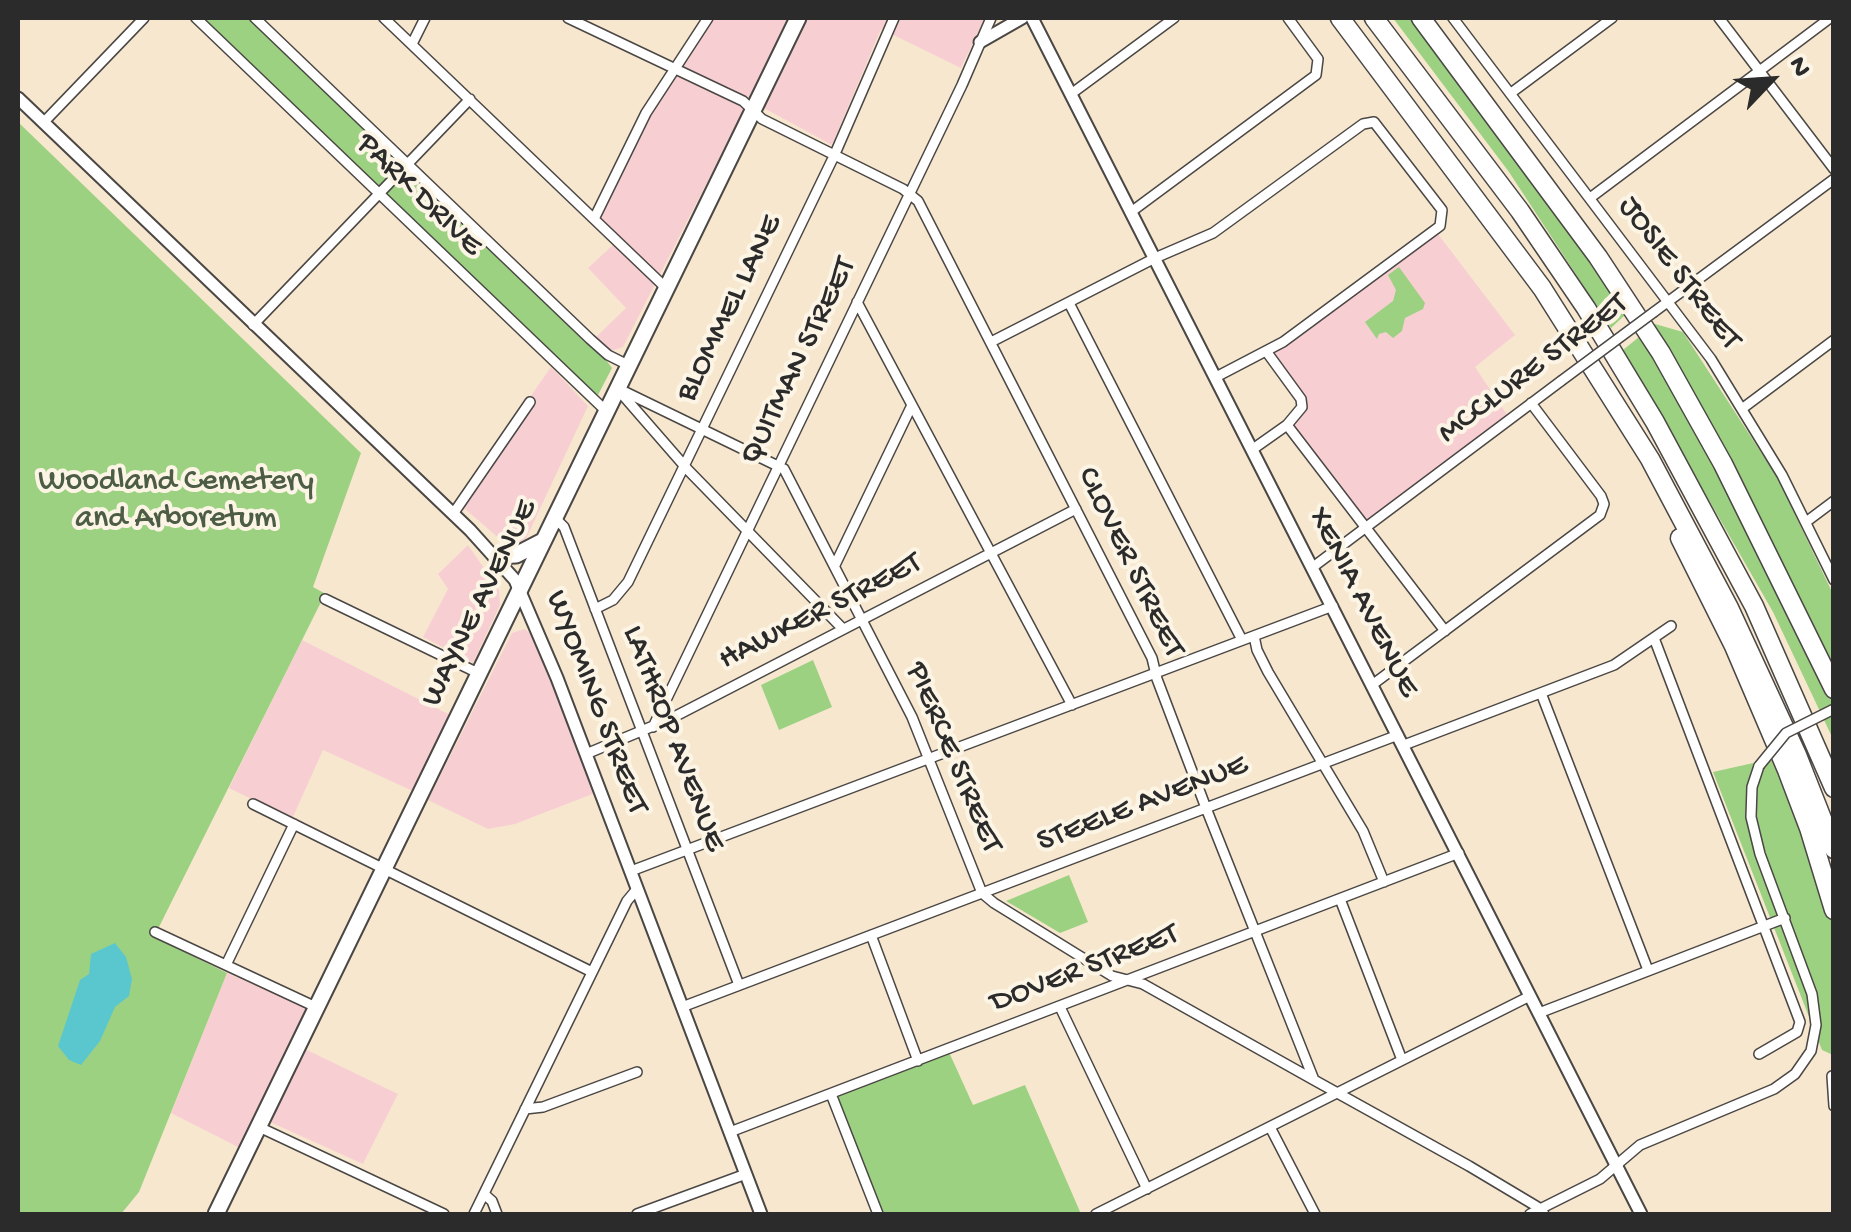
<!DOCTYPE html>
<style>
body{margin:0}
#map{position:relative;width:1851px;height:1232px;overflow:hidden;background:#f7e7cf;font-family:"Gochi Hand",sans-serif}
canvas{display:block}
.frame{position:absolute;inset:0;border:20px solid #2b2b2b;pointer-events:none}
.north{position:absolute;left:1721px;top:30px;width:100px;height:100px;-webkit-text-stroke:8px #fcf5e5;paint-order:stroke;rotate:65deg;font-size:28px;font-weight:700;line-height:40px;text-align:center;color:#2b2b2b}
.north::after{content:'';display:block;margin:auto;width:35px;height:45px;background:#2b2b2b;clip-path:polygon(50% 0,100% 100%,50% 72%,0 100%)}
</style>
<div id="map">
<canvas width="1851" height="1232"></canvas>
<div class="frame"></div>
<div class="north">N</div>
</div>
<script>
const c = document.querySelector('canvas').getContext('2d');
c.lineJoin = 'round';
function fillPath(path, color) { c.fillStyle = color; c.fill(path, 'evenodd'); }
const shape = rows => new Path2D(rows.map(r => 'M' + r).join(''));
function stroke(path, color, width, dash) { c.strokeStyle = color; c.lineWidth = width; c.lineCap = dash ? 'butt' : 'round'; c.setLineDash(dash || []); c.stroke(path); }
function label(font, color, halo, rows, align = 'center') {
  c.font = font + ' "Gochi Hand",sans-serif'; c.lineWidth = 8; c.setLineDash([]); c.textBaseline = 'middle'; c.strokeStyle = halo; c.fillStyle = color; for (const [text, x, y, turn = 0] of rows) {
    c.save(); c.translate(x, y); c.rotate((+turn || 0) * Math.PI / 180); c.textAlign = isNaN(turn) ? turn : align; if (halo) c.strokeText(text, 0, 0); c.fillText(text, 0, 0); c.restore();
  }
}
const built = shape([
 [712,18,985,18,961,68,881,29,832,145,749,100,623,347,611,351,596,337,626,308,588,268,615,243,598,219,644,124],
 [1435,230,1515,335,1475,367,1510,419,1366,527,1287,425,1302,407,1266,351],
 [551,367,588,406,524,543,508,546,457,502],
 [468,545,499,590,500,605,473,663,423,637,448,589,438,574],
 [525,629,538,641,595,793,515,824,488,829,428,800,512,633],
 [302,640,452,716,415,792,323,750,292,819,229,788],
 [227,973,312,1010,244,1150,171,1113],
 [305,1049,398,1094,363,1164,270,1122]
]);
const green = shape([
 [196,18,255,18,608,355,606,360,612,368,598,395,591,389,586,390],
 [1393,18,1413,18,1536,181,1625,315,1611,328,1509,172],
 [18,122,361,453,313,587,324,593,321,602,154,937,227,973,139,1192,121,1214,18,1214],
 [1399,267,1425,303,1423,309,1405,318,1402,331,1393,338,1386,332,1379,334,1377,339,1365,322,1393,301,1396,290,1388,275],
 [1655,324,1683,332,1777,477,1833,594,1833,739,1773,612,1623,350],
 [813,660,832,707,779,730,761,685],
 [1771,759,1833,905,1833,1055,1822,1050,1713,772],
 [1069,875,1088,922,1060,933,1006,901],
 [948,1050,973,1105,1025,1085,1081,1214,878,1214,831,1094]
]);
const water = shape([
 [115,943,126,957,132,979,129,996,115,1007,100,1041,81,1065,69,1060,58,1046,80,980,89,974,91,954]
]);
const minor = shape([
 [196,18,605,410],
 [255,18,590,339,608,355,628,365],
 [384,18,666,288],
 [568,18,743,101,762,119,903,189,918,201,1152,658,1157,679,1206,808,1314,1080,1469,1166,1541,1209,1544,1214],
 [1453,18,1711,359,1782,475,1834,580],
 [1719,18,1834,169],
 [412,44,425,18],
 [1511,93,1612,18],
 [1071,94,1174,18],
 [43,123,144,18],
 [1590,198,1830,18],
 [1131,212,1316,75,1318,59,1288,18],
 [594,219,646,113,708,18],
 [857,302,1072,705],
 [1069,303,1242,640],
 [1654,312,1834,179],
 [253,325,470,99],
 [991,342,1155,258,1213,233,1363,124,1374,122,1442,210,1440,226,1283,342,1216,377],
 [617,388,784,469,912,717,982,893,994,903,1112,976,1143,984,1314,1080],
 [621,393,688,470,843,629],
 [1743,408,1834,340],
 [1287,425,1445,631],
 [1253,449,1287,425,1302,407,1301,399,1266,351],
 [453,514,530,402],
 [555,518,564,527,739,985],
 [1806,522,1834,501],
 [835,565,912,405],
 [1313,567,1561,381],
 [325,599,478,673],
 [595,609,613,600,628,582,834,156,894,18],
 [1254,636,1257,650,1268,672,1363,831,1384,882],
 [1654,638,1800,1022,1797,1032,1759,1054],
 [1372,685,1600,515,1604,504,1601,496,1531,403],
 [1541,693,1648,970],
 [653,727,962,85,991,18],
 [1404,745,1614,665,1671,626],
 [586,754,670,719,1076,509],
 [253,804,592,972],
 [631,871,1333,606],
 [1340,899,1402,1060],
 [155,932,318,1008],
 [871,935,918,1061],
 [226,965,294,824],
 [682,1007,1398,735],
 [1060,1007,1147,1189],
 [1539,1013,1785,918],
 [1832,1076,1834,1106],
 [831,1094,878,1214],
 [525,1109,543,1107,637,1072],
 [259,1127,444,1214],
 [1270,1127,1315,1214],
 [730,1132,1459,853],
 [484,1194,492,1201,497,1214],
 [474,1214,627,901,637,889],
 [637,1214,746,1174],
 [1096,1214,1530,996],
 [1530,1214,1600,1179,1640,1145,1774,1089,1795,1074,1811,1051,1816,1025,1812,994,1760,854,1751,817,1752,787,1759,766]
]);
const tertiary = shape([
 [1032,18,1641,1214],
 [980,42,1022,18],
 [18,98,470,530,515,580,557,678,761,1214]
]);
const primary = shape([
 [496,556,516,555,541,542],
 [216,1214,798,18]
]);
const motorway = shape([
 [1340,18,1542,288,1650,459,1729,608,1797,755,1834,849],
 [1374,18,1520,211,1586,308,1655,422,1754,606,1834,788],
 [1421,18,1598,257,1661,353,1723,464,1834,689],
 [1680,538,1734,646,1787,770,1809,828,1834,910]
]);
const minorBridge = shape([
 [1561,381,1654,312],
 [1759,766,1786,733,1834,709]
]);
const streetNames = [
 ["PARK DRIVE",418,196,44],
 ["JOSIE STREET",1678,274,53],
 ["BLOMMEL LANE",731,309,-64],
 ["QUITMAN STREET",800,362,-64],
 ["MCCLURE STREET",1534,370,-37],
 ["CLOVER STREET",1129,563,64],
 ["XENIA AVENUE",1362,603,63],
 ["WAYNE AVENUE",481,604,-64],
 ["HAWKER STREET",821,613,-27],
 ["WYOMING STREET",595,703,69],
 ["LATHROP AVENUE",672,739,69],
 ["PIERCE STREET",952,758,67],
 ["STEELE AVENUE",1143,805,-21],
 ["DOVER STREET",1085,970,-21]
];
const parkNames = [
 ["Woodland Cemetery",176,483],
 ["and Arboretum",176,520]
];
fillPath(built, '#f7cfd2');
fillPath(green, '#9dd182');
fillPath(water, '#5ac7cf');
stroke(minor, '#4a4744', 12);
stroke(tertiary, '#4a4744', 15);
stroke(primary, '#4a4744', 19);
stroke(motorway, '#4a4744', 21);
stroke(minor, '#fff', 9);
stroke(tertiary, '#fff', 11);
stroke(primary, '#fff', 15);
stroke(motorway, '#fff', 18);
stroke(minorBridge, '#4a4744', 12, []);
stroke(minorBridge, '#fff', 9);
label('32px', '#2b2b2b', '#fcf5e5', streetNames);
label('32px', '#4d5d45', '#fcf5e5', parkNames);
</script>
